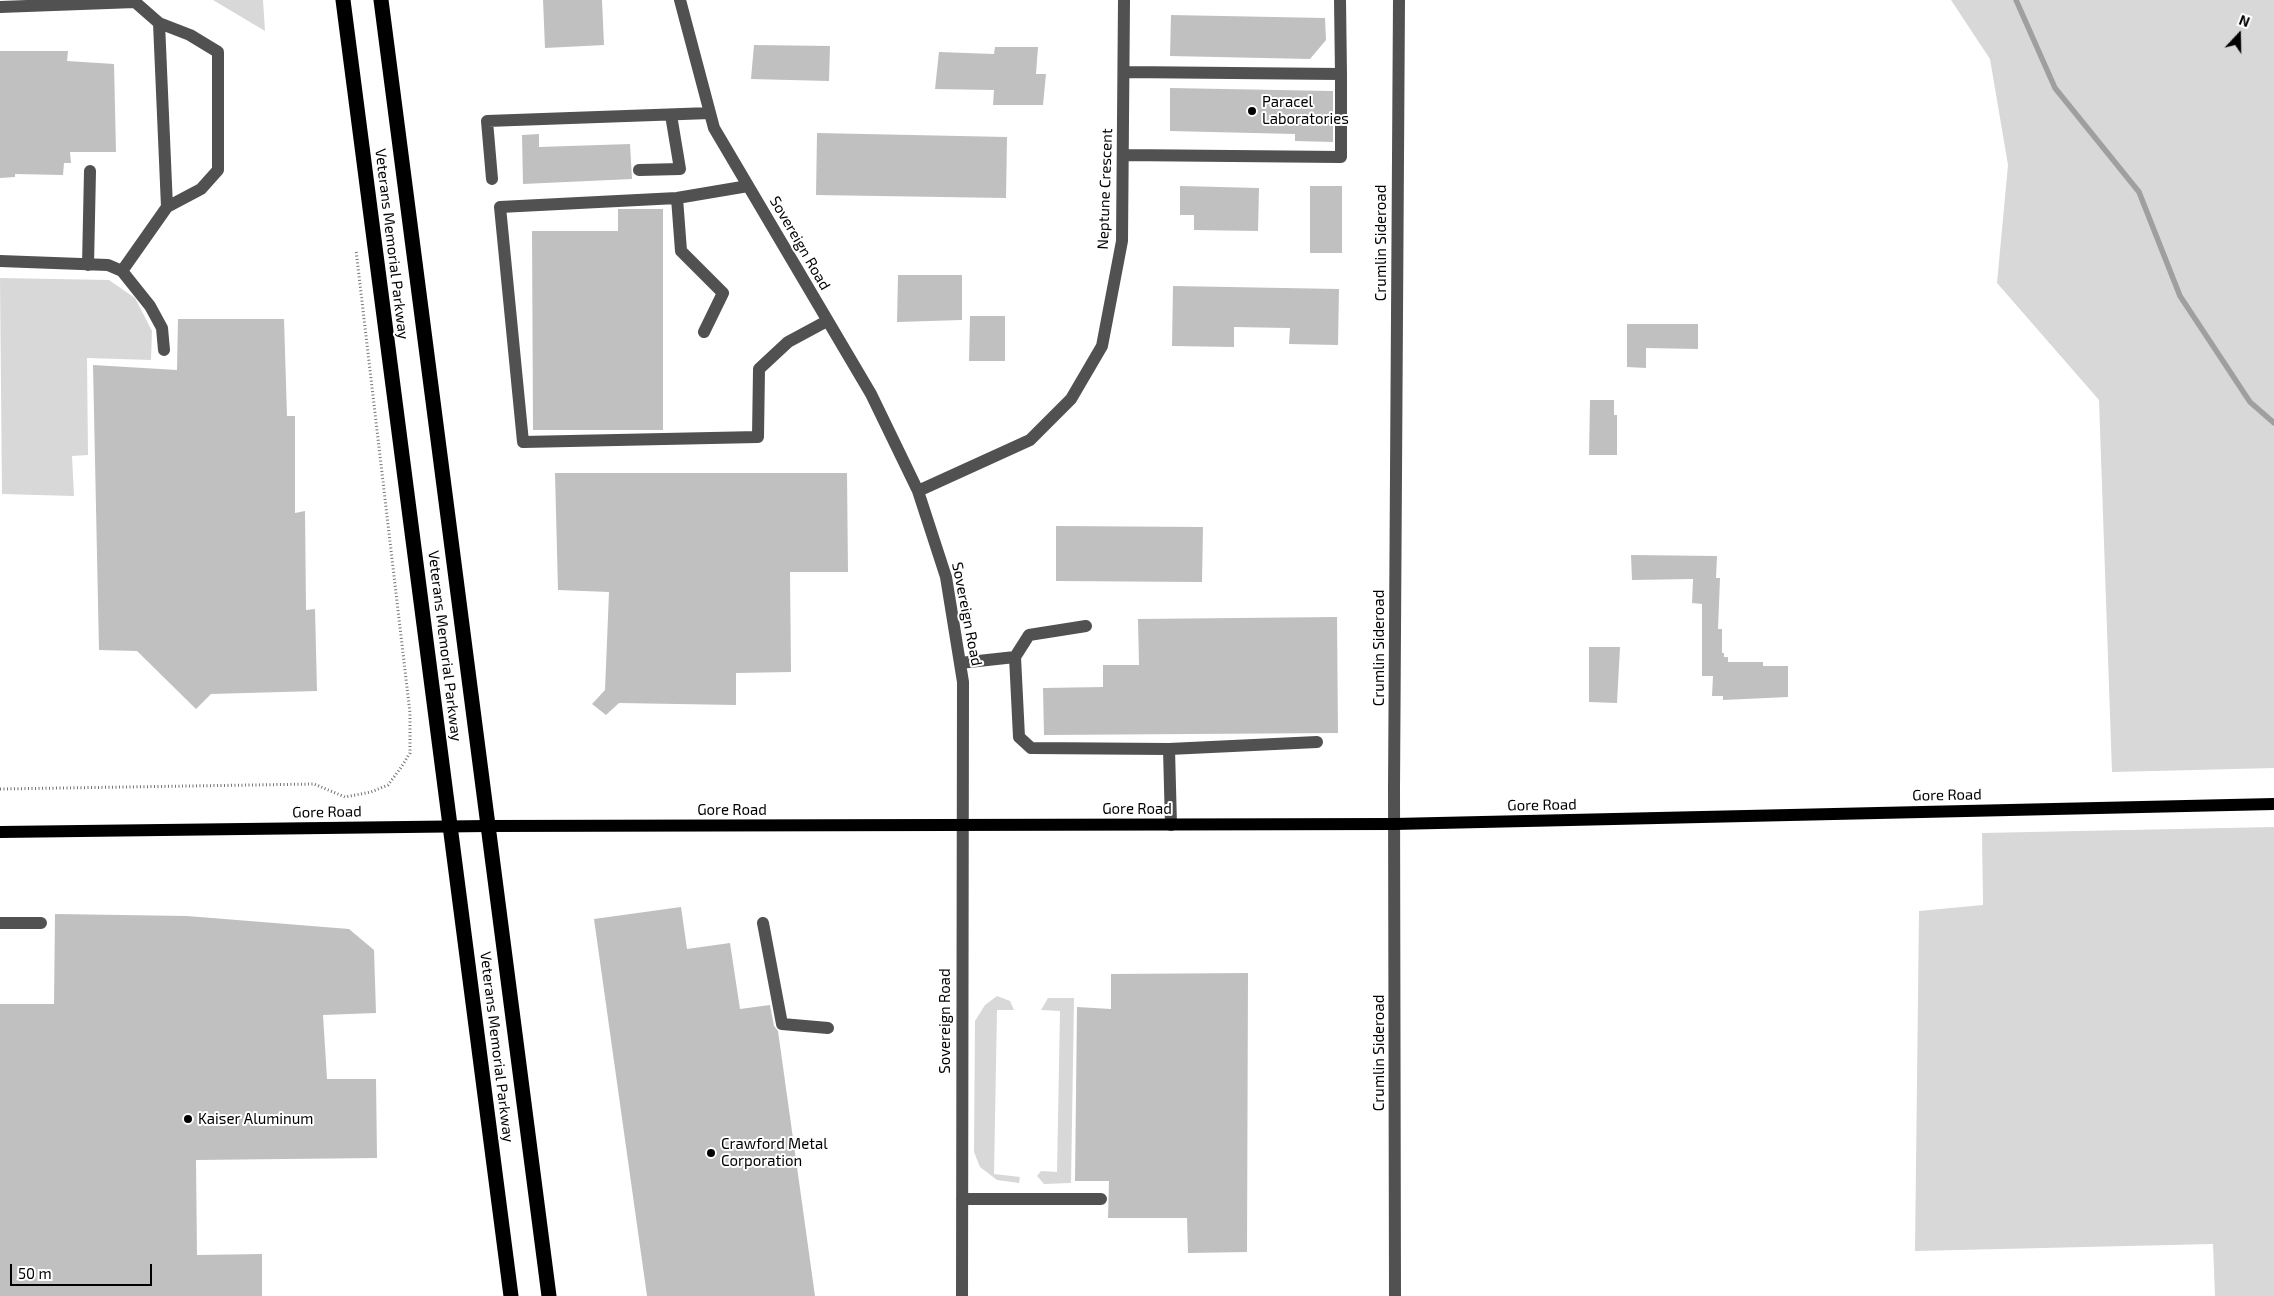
<!DOCTYPE html>
<style>
body{margin:0}
#map{position:relative;width:2274px;height:1296px;overflow:hidden;background:#fff;font-family:"Exo 2",sans-serif}
canvas{display:block}
.north{position:absolute;left:2214px;top:10px;width:50px;height:50px;-webkit-text-stroke:4px #fff;paint-order:stroke;rotate:21deg;font-size:14px;font-weight:700;line-height:20px;text-align:center;color:#000}
.north::after{content:'';display:block;margin:auto;width:18px;height:22px;background:#000;clip-path:polygon(50% 0,100% 100%,50% 72%,0 100%)}
.scale{position:absolute;left:10px;top:1264px;width:142px;height:22px;box-sizing:border-box;border:2px solid #000;border-top:0;padding-left:6px;font-size:15px;line-height:18px;white-space:nowrap;color:#000;-webkit-text-stroke:4px #fff;paint-order:stroke}
</style>
<div id="map">
<canvas width="2274" height="1296"></canvas>
<div class="north">N</div>
<div class="scale">50 m</div>
</div>
<script>
const c = document.querySelector('canvas').getContext('2d');
c.lineJoin = 'round';
function fillPath(path, color) { c.fillStyle = color; c.fill(path, 'evenodd'); }
const shape = rows => new Path2D(rows.map(r => 'M' + r).join(''));
function stroke(path, color, width, dash) { c.strokeStyle = color; c.lineWidth = width; c.lineCap = dash ? 'butt' : 'round'; c.setLineDash(dash || []); c.stroke(path); }
function label(font, color, halo, rows, align = 'center') {
  c.font = font + ' "Exo 2",sans-serif'; c.lineWidth = 4; c.setLineDash([]); c.textBaseline = 'middle'; c.strokeStyle = halo; c.fillStyle = color; for (const [text, x, y, turn = 0] of rows) {
    c.save(); c.translate(x, y); c.rotate((+turn || 0) * Math.PI / 180); c.textAlign = isNaN(turn) ? turn : align; if (halo) c.strokeText(text, 0, 0); c.fillText(text, 0, 0); c.restore();
  }
}
const green = shape([
 [213,0,263,0,265,31],
 [1951,0,2274,0,2274,768,2112,772,2099,400,1997,283,2008,165,1990,59],
 [0,278,109,280,135,298,152,331,151,360,87,358,88,455,72,456,74,496,2,494],
 [2274,827,2274,1296,2215,1296,2213,1244,1915,1251,1919,911,1983,905,1982,833],
 [997,996,1010,1001,1014,1010,997,1010,994,1174,1020,1177,1019,1183,997,1180,980,1167,974,1152,975,1021,985,1005],
 [1048,998,1074,998,1071,1183,1044,1184,1037,1176,1041,1171,1057,1172,1060,1011,1041,1010]
]);
const stream = shape([
 [2016,0,2055,88,2139,192,2180,296,2250,402,2274,423]
]);
const building = shape([
 [543,0,602,0,604,45,545,48],
 [1171,15,1325,18,1326,40,1310,59,1170,56],
 [754,45,830,46,829,81,751,79],
 [995,47,1038,47,1036,74,1046,74,1043,105,993,105,994,90,935,89,939,52,994,54],
 [0,51,68,51,67,61,114,64,116,152,70,152,71,163,64,163,63,175,15,174,15,177,0,178],
 [1170,88,1333,91,1333,142,1295,141,1295,134,1170,131],
 [817,133,1007,137,1006,198,816,195],
 [539,134,539,147,630,144,632,179,523,184,522,135],
 [1180,186,1259,188,1258,231,1194,230,1194,215,1180,215],
 [1310,186,1342,186,1342,253,1310,253],
 [618,209,663,209,663,430,533,430,532,231,618,231],
 [898,275,962,275,962,320,897,322],
 [1173,286,1339,289,1338,345,1289,344,1290,328,1234,327,1234,347,1172,346],
 [970,316,1005,316,1005,361,969,361],
 [178,319,284,319,287,416,295,416,295,513,305,511,306,610,315,609,317,691,211,694,196,709,137,651,99,650,93,365,177,370],
 [1627,324,1698,324,1698,349,1646,348,1646,368,1627,367],
 [1590,400,1614,400,1614,415,1617,415,1617,455,1589,455],
 [555,473,847,473,848,572,790,572,791,672,736,673,736,705,619,703,606,715,592,704,605,690,609,592,558,590],
 [1056,526,1203,527,1202,582,1056,581],
 [1631,555,1717,556,1716,578,1720,578,1718,629,1722,629,1722,653,1724,653,1724,657,1728,657,1728,662,1763,662,1763,666,1788,666,1788,697,1723,700,1723,696,1712,696,1713,676,1702,676,1702,604,1692,603,1693,579,1632,580],
 [1337,617,1338,733,1044,735,1043,688,1103,687,1103,665,1139,665,1138,619],
 [1589,647,1620,647,1617,703,1589,702],
 [681,907,687,949,730,943,740,1009,770,1005,774,1026,778,1031,815,1296,647,1296,594,919],
 [55,914,187,916,349,929,374,950,376,1013,323,1015,327,1079,376,1079,377,1158,196,1160,197,1255,262,1254,262,1296,0,1296,0,1004,54,1004],
 [1248,973,1247,1252,1188,1253,1187,1218,1108,1218,1109,1181,1075,1181,1077,1007,1111,1009,1111,974]
]);
const path = shape([
 [0,789,314,784,345,797,371,792,388,785,400,769,410,753,410,713,356,250]
]);
const minor = shape([
 [680,0,714,128,871,394,918,491,946,577,963,682,962,1296],
 [0,7,135,2,159,23,190,35,218,52,218,170,201,189,167,207,122,271],
 [159,23,167,207],
 [1124,72,1341,74,1340,0],
 [1123,155,1341,157,1341,74],
 [639,170,680,169,671,115],
 [492,179,487,121,710,113],
 [748,186,677,198,500,207,523,442,758,437,759,369,788,342,827,321],
 [677,198,681,251,723,293,704,332],
 [0,261,108,265,122,271,150,306,162,328,164,350],
 [88,265,90,171],
 [918,491,1030,440,1071,399,1102,346,1122,241,1124,0],
 [1015,657,1019,737,1031,748,1169,749,1317,742],
 [960,663,1015,657,1029,635,1086,626],
 [1169,749,1171,825],
 [0,923,41,923],
 [763,923,782,1024,828,1028],
 [962,1199,1101,1199],
 [1395,1296,1394,788,1399,0]
]);
const major = shape([
 [0,832,487,826,1394,824,2274,804]
]);
const highway = shape([
 [343,0,511,1296],
 [381,0,549,1296]
]);
const markers = [
 [1252,111,5,"#000"],
 [188,1119,5,"#000"],
 [711,1153,5,"#000"]
];
const poiNames = [
 ["Paracel",1262,102],
 ["Laboratories",1262,119],
 ["Kaiser Aluminum",198,1119],
 ["Crawford Metal",721,1144],
 ["Corporation",721,1161]
];
const streetNames = [
 ["Neptune Crescent",1105,189,-88],
 ["Sovereign Road",800,243,60],
 ["Crumlin Sideroad",1381,243,-90],
 ["Veterans Memorial Parkway",392,244,83],
 ["Sovereign Road",967,614,79],
 ["Veterans Memorial Parkway",445,646,83],
 ["Crumlin Sideroad",1379,648,-90],
 ["Gore Road",1947,795,-1],
 ["Gore Road",1542,805,-1],
 ["Gore Road",1137,809],
 ["Gore Road",732,810],
 ["Gore Road",327,812,-1],
 ["Sovereign Road",945,1021,-90],
 ["Veterans Memorial Parkway",497,1047,83],
 ["Crumlin Sideroad",1379,1053,-90]
];
fillPath(green, '#d8d8d8');
stroke(stream, '#9f9f9f', 5.5);
fillPath(building, '#c0c0c0');
stroke(path, '#737373', 3, [1, 2.5]);
stroke(minor, '#515151', 12);
stroke(major, '#000', 12);
stroke(highway, '#000', 15);
for (const [x, y, r, color] of markers) { const dot = new Path2D(); dot.arc(x, y, r, 0, 2 * Math.PI); c.fillStyle = color; c.fill(dot); stroke(dot, '#fff', 2); }
label('15px', '#000', '#fff', poiNames, 'left');
label('15px', '#000', '#fff', streetNames);
</script>
